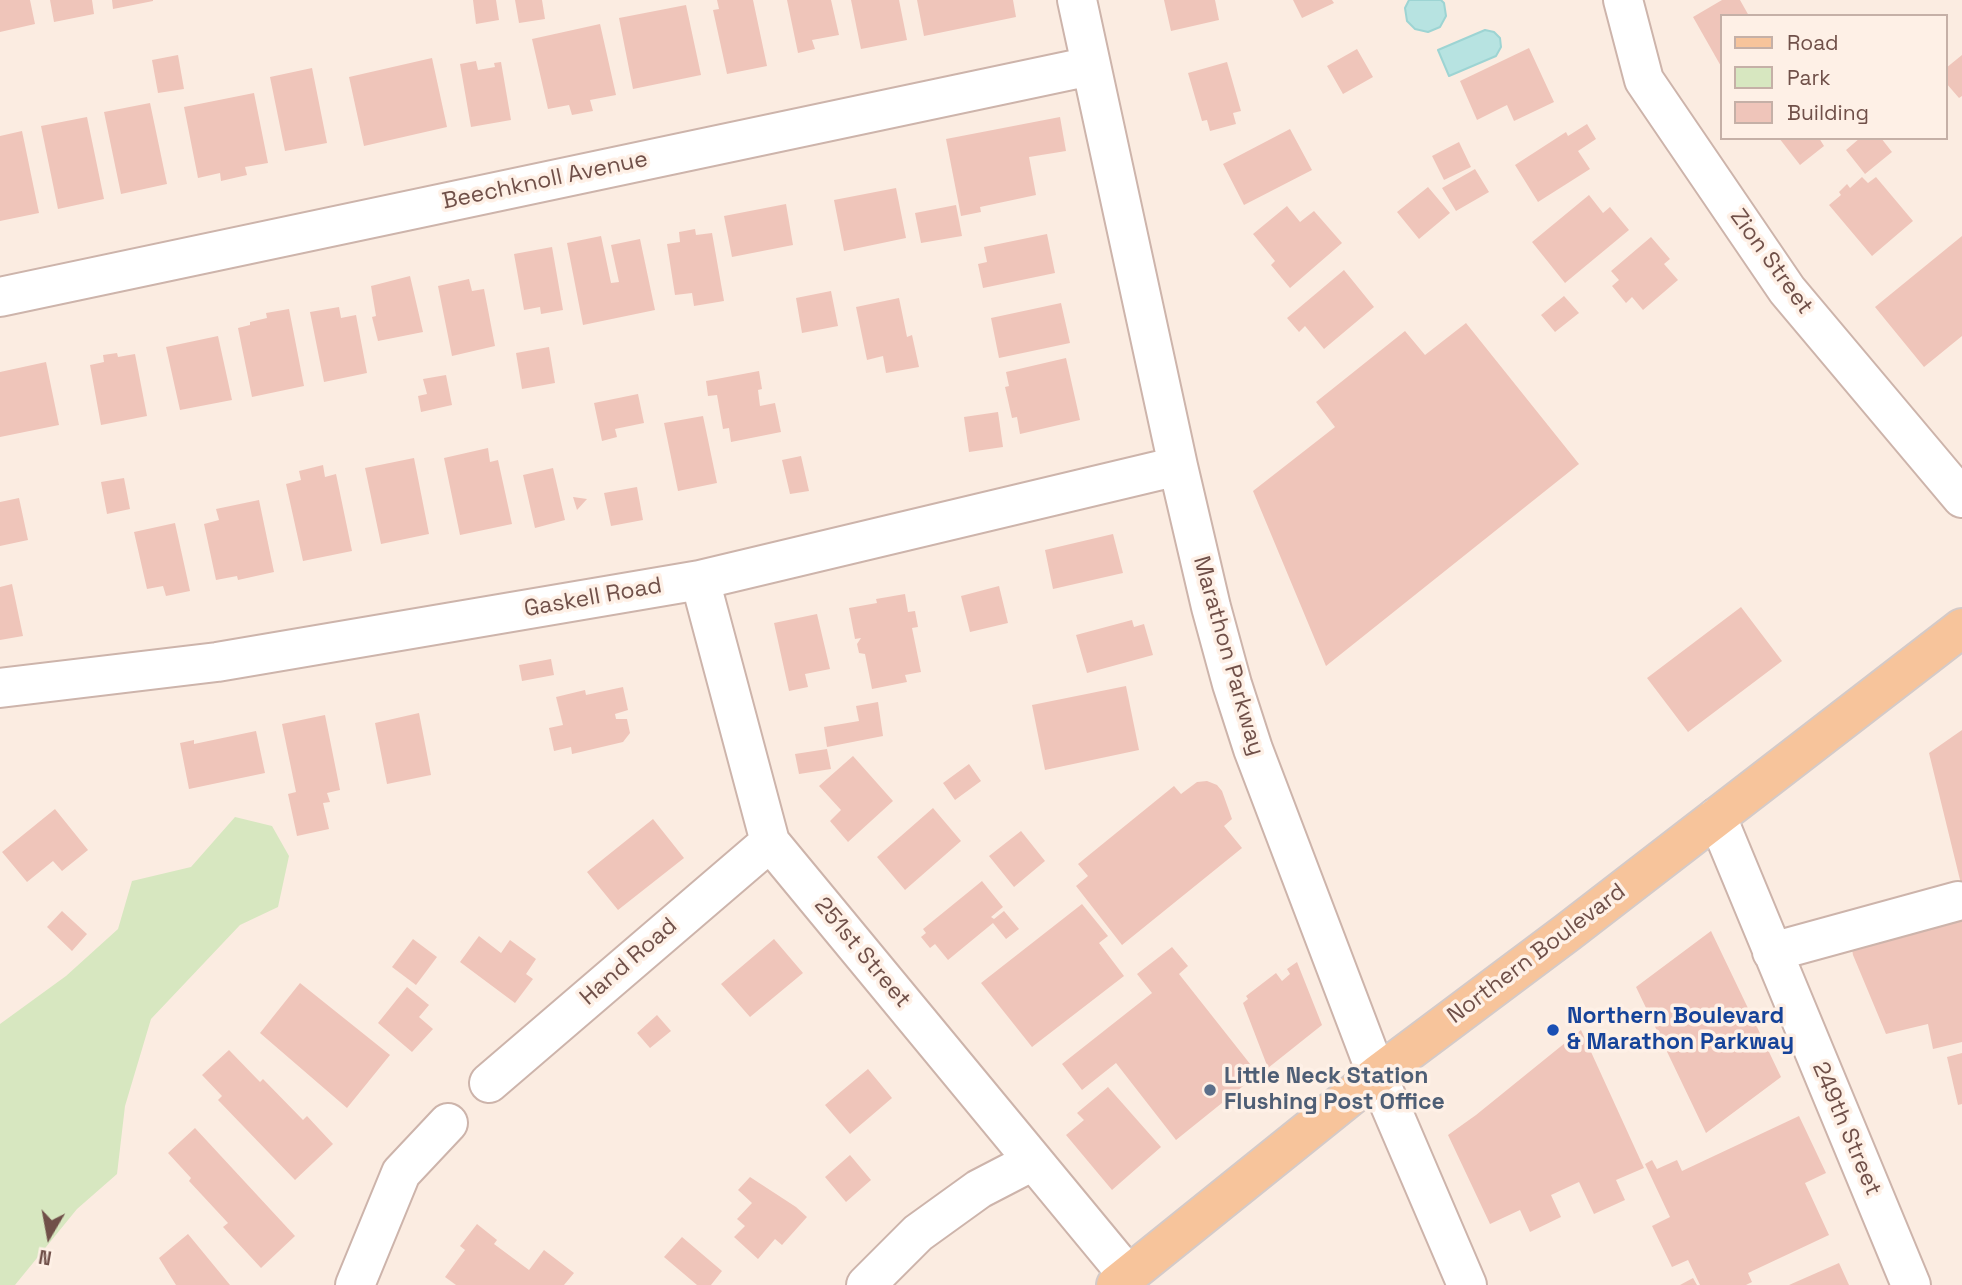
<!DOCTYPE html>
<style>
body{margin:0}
#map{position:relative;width:1962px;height:1285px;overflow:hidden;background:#fbece1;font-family:"Space Grotesk",sans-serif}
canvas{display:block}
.legend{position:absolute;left:1720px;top:14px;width:228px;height:126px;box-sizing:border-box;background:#fef0e6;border:2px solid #c5b0a7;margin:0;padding:9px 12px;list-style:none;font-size:21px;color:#705049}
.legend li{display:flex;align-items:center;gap:14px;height:35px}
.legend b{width:35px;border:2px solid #c5b0a7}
.north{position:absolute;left:14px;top:1201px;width:70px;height:70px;-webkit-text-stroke:5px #fef0e6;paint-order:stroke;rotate:190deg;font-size:19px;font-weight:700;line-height:28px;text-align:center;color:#705049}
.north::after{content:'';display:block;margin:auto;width:24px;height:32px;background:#705049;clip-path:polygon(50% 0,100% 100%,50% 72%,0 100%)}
</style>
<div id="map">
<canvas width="1962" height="1285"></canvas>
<ul class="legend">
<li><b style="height:9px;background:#f7c49b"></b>Road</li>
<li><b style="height:19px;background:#d7e7c0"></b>Park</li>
<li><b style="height:19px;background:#efc5ba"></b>Building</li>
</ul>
<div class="north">N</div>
</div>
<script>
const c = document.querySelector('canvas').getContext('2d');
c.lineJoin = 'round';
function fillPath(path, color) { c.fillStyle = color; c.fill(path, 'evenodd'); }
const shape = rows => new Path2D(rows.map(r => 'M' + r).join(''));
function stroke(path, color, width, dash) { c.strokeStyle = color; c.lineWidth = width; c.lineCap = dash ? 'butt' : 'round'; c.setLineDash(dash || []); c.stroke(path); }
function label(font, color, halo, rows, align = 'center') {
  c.font = font + ' "Space Grotesk",sans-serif'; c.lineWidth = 7; c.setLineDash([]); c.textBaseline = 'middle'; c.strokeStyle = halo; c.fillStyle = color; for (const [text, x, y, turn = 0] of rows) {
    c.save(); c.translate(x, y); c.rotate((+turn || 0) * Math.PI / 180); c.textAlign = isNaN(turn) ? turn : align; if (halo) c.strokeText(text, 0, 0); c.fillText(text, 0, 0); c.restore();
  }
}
const green = shape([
 [235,817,272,826,289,856,278,907,240,925,151,1019,125,1106,117,1174,77,1209,15,1285,0,1285,0,1024,66,976,118,929,132,881,191,867]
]);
const water = shape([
 [1409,0,1441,0,1444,3,1446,16,1440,27,1428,32,1415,29,1407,21,1405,8,1409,0],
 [1485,30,1494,32,1500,38,1501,47,1496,56,1449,76,1438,50,1485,30]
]);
const building = shape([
 [0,0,30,0,35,24,0,32],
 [50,0,92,0,94,14,54,22],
 [112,0,153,0,153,1,113,9],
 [473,0,496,0,499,20,476,24],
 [515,0,542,0,545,19,519,23],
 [717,0,753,0,767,66,727,74,713,10,719,9],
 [787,0,831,0,839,35,812,40,815,49,798,53],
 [851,0,899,0,907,40,861,49],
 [917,0,1013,0,1016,17,924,36],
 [1164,0,1215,0,1219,20,1171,31],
 [1293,0,1332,0,1334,3,1302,18],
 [1722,0,1740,0,1749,16,1722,16,1722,68,1693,17],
 [686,5,701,75,633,89,619,18],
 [600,24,616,95,590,100,593,111,572,115,569,105,548,109,532,39],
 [1529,48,1554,102,1514,121,1507,105,1477,120,1460,81],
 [1357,49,1373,77,1343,94,1327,66],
 [178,55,184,89,158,93,152,60],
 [1962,55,1962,96,1959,98,1946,83,1946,68],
 [432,58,447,127,364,146,349,77],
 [476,61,478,70,495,67,494,63,501,62,511,120,471,127,460,64],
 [1227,62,1241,111,1233,113,1236,124,1210,131,1207,120,1202,121,1188,73],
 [312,68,327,143,285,151,270,77],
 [254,93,268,163,245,167,247,175,221,181,220,173,198,178,184,107],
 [150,103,167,184,121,194,104,112],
 [87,117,104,199,58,209,41,126],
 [1060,117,1066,151,1029,157,1036,195,980,207,981,212,961,216,946,139],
 [1587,124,1596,139,1578,151,1590,169,1538,202,1515,165,1566,132,1568,136],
 [1290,129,1312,170,1244,205,1223,164],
 [22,131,39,213,0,221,0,136],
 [1779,138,1819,138,1824,146,1800,165],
 [1860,138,1881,138,1892,152,1865,174,1846,150],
 [1459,142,1471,167,1444,180,1432,156],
 [1475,169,1489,192,1456,211,1442,188],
 [1862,177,1868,183,1876,177,1913,221,1872,256,1829,205,1841,195,1839,192,1847,184,1850,188],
 [1428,187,1450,213,1419,239,1397,212],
 [896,188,906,238,844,251,834,200],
 [1589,195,1603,213,1610,207,1629,230,1565,283,1532,242],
 [786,204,793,245,732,257,724,216],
 [956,205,962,236,921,243,915,213],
 [1287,206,1300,222,1314,211,1342,243,1290,288,1271,265,1275,261,1253,234],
 [695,229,696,235,712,233,724,301,694,306,692,293,675,295,667,244,680,242,679,232],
 [1047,234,1055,273,983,288,978,264,987,262,984,247],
 [601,236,611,283,619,282,611,245,640,239,655,310,583,325,567,243],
 [1962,236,1962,336,1924,367,1875,307],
 [1651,237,1670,259,1664,264,1678,280,1643,310,1632,297,1626,303,1612,286,1619,280,1611,271],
 [552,247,563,310,541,314,540,307,524,310,514,254],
 [1344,270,1374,307,1324,349,1305,326,1299,332,1287,318],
 [410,276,423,332,378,341,372,317,376,316,371,286],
 [469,279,472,291,484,289,495,346,452,356,438,286],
 [831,291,838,326,802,333,796,298],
 [1564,296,1579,313,1555,332,1541,315],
 [899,298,907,337,912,335,919,367,886,373,883,356,867,360,856,307],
 [1061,303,1070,343,999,358,991,318],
 [339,307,341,318,356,315,367,373,324,382,310,312],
 [289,309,304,386,252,397,238,328,250,325,250,322,267,318,266,313],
 [1466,323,1579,464,1326,666,1253,491,1335,427,1316,402,1405,331,1425,355],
 [218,336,232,400,180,410,166,347],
 [549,347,555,383,522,389,516,353],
 [117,353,118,357,135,354,147,416,101,425,90,365,104,362,103,355],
 [1066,358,1080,420,1020,434,1017,417,1012,418,1005,387,1009,386,1006,372],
 [46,362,59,425,0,437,0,372],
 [759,371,762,389,758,390,760,406,775,403,781,432,731,442,729,428,723,429,717,395,708,396,706,381],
 [446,375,452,405,421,412,418,396,427,394,423,379],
 [638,394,644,423,615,429,617,437,602,441,594,403],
 [998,412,1003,447,969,452,964,417],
 [703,416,717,483,678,491,664,423],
 [488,448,490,462,498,460,512,524,460,535,444,458],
 [801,456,809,491,790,494,782,460],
 [414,458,429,534,381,544,365,468],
 [323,465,325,477,336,474,352,551,303,561,286,484,301,480,299,471],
 [553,468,565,520,535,528,523,475],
 [124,478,130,509,107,514,101,482],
 [637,487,643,520,611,526,604,493],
 [573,497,587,499,577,510],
 [19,498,28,540,0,546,0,502],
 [259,500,274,572,238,580,237,576,216,580,204,524,219,520,216,509],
 [175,523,190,591,166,596,163,586,147,589,134,532],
 [1113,534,1123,573,1053,589,1045,550],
 [12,584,23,636,0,640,0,587],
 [999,586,1008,623,970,632,961,596],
 [905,594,908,612,915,611,918,627,912,628,921,672,905,675,907,682,872,689,865,654,859,653,857,644,861,638,855,639,849,608,877,603,876,599],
 [1741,607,1782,661,1688,732,1647,678],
 [817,614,830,669,805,674,808,687,789,691,774,623],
 [1132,620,1134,627,1144,624,1153,655,1087,673,1076,635],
 [551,659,554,675,522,681,519,665],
 [1126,686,1139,750,1045,770,1032,705],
 [623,687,628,710,615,714,616,719,627,719,630,733,623,742,572,754,571,747,554,751,549,728,563,725,556,697,585,690,586,695],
 [878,702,883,736,827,747,824,727,859,721,856,706],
 [419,713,431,775,387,784,375,723],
 [325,715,340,790,327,793,330,802,323,803,329,829,297,836,288,794,296,792,282,724],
 [1962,730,1962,884,1961,884,1929,753],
 [256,731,265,773,189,789,180,743,194,740,194,744],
 [827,749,831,769,799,774,795,754],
 [853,756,893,801,848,842,830,821,841,810,819,786],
 [969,764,981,781,955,800,943,783],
 [1207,781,1217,785,1222,791,1232,819,1224,826,1242,848,1122,945,1076,886,1088,876,1078,864,1174,786,1181,794,1197,782],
 [933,808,961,841,905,890,877,857],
 [55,809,88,850,62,871,53,861,27,882,2,852],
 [653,819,684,858,618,910,587,872],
 [1021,831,1045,861,1014,887,989,856],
 [982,881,1003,907,991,917,994,919,1004,911,1019,929,1006,939,993,923,948,960,935,944,930,948,921,937,926,933,923,929],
 [1082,904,1108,936,1099,943,1124,976,1032,1047,981,983],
 [1962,906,1962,1042,1933,1049,1928,1024,1886,1034,1853,955,1849,933],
 [62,911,87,934,72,951,47,927],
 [1711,931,1781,1077,1706,1133,1636,987],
 [479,936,501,953,510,940,536,959,526,974,533,979,515,1003,460,962],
 [413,939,437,957,416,985,392,967],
 [774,939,803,973,750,1017,721,984],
 [1172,947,1188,966,1179,974,1258,1074,1176,1140,1116,1063,1082,1090,1062,1064,1152,993,1137,974],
 [1297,962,1322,1025,1268,1068,1243,1003,1248,999,1246,996,1276,973,1282,981,1290,974,1287,969],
 [300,983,390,1055,347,1108,260,1033],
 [407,987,429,1005,419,1017,433,1029,412,1052,378,1023],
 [657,1015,671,1031,650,1048,637,1033],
 [1581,1030,1644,1168,1616,1180,1625,1200,1594,1214,1579,1182,1551,1195,1561,1217,1530,1232,1520,1210,1490,1224,1448,1135,1476,1115],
 [229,1050,260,1082,263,1079,303,1120,307,1116,333,1144,295,1180,218,1100,222,1096,202,1075],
 [1962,1053,1962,1104,1958,1105,1947,1057],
 [868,1069,892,1098,850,1134,825,1105],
 [1108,1087,1161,1147,1112,1190,1066,1135,1084,1120,1077,1113],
 [1799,1116,1826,1173,1805,1183,1829,1235,1748,1273,1752,1282,1746,1285,1700,1285,1688,1260,1672,1267,1652,1226,1670,1217,1645,1164,1652,1160,1657,1169,1677,1160,1682,1171],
 [195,1128,295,1236,261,1268,223,1227,228,1223,189,1181,191,1178,168,1153],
 [850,1155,871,1180,846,1202,825,1177],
 [750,1177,796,1207,807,1217,782,1245,775,1239,758,1259,734,1237,745,1226,737,1219,752,1203,738,1190],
 [477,1224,497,1240,494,1244,529,1270,544,1250,574,1273,564,1285,456,1285,445,1277,465,1250,460,1246],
 [188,1234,230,1285,176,1285,159,1258],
 [682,1237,722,1271,711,1285,697,1285,664,1257],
 [1839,1263,1849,1285,1789,1285],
 [1693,1278,1697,1285,1680,1285]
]);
const minor = shape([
 [1077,0,1178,466,1211,607,1232,684,1253,749,1377,1075,1467,1285],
 [1623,0,1644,80,1787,290,1962,498],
 [0,297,1091,66],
 [700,580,770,842,1127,1274],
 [0,688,217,662,700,580,1178,466],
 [1717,817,1911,1285],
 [1772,952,1958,901],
 [489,1083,770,842],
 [355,1285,401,1173,448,1123],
 [866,1285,918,1233,979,1189,1033,1161]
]);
const major = shape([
 [1116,1285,1377,1075,1568,932,1962,628]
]);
const markers = [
 [1553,1030,7,"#1a4fb4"],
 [1210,1090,7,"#5c6f8a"]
];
const streetNames = [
 ["Beechknoll Avenue",545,181,-12],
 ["Zion Street",1771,262,54],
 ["Gaskell Road",593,598,-10],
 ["Marathon Parkway",1228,656,74],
 ["251st Street",862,953,50],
 ["Northern Boulevard",1537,954,-37],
 ["Hand Road",629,962,-41],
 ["249th Street",1846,1129,67]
];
const transitNames = [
 ["Northern Boulevard",1567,1017],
 ["& Marathon Parkway",1567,1043]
];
const serviceNames = [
 ["Little Neck Station",1224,1077],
 ["Flushing Post Office",1224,1103]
];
fillPath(green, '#d7e7c0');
fillPath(water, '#b7e3e1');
stroke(water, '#9dd4d3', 2);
fillPath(building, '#efc5ba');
stroke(minor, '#cdb4ab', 42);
stroke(major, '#d4cac8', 42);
stroke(minor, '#fff', 38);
stroke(major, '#f7c49b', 38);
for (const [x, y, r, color] of markers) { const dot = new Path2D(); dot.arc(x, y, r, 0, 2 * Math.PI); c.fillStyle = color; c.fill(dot); stroke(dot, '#fef0e6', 2.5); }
label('23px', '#705049', '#fef0e6', streetNames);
label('bold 23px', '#164399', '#fef0e6', transitNames, 'left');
label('bold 23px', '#4e5e75', '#fef0e6', serviceNames, 'left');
</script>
